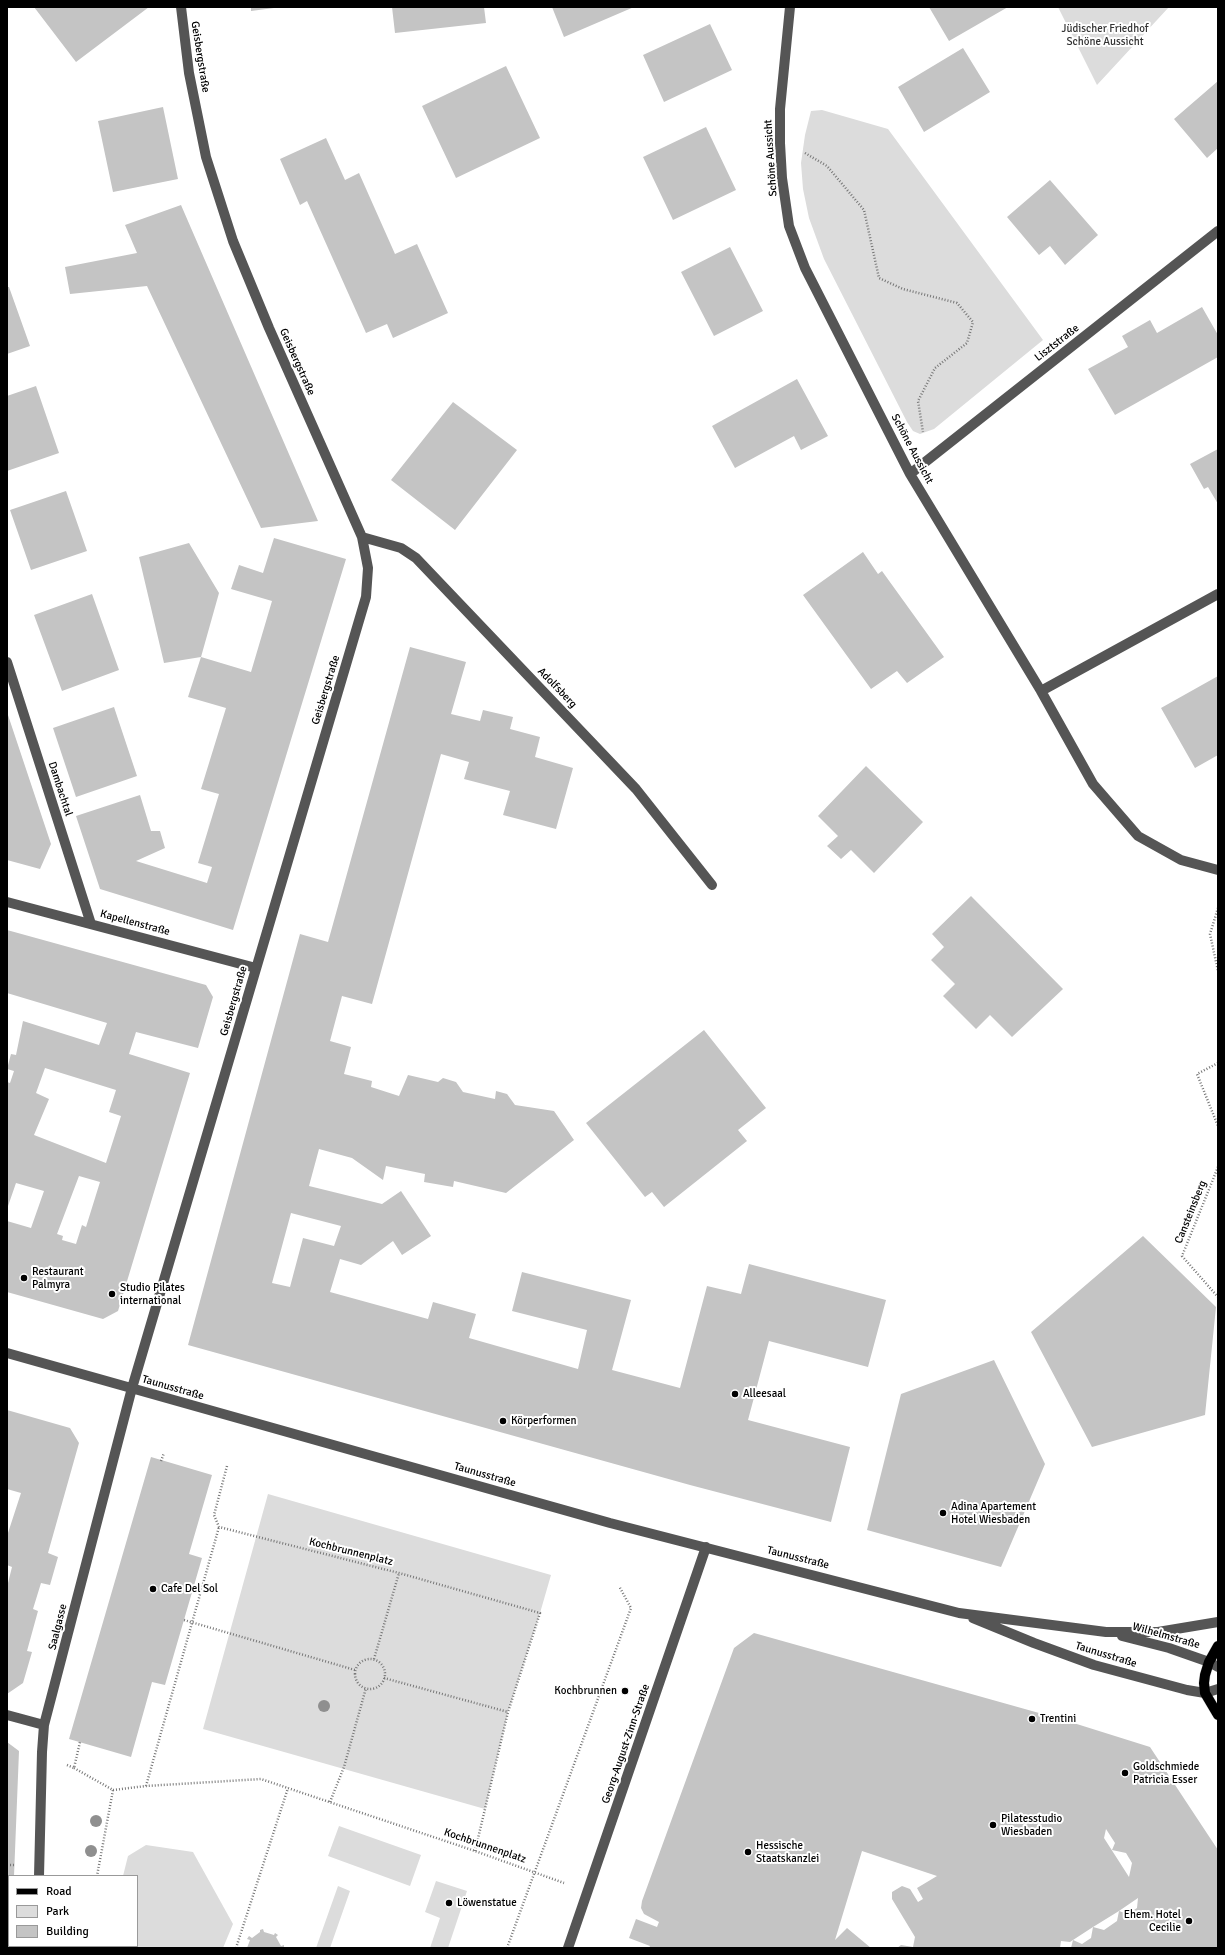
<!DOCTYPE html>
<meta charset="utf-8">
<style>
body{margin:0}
#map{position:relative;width:1225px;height:1955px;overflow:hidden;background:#fff;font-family:Signika,sans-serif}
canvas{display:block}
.frame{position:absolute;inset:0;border:8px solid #000;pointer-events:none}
.legend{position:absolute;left:8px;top:1875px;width:130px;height:72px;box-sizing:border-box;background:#fff;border:1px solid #999;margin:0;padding:5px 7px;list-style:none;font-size:12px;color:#000}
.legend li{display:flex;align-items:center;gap:8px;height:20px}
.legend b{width:20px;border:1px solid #999}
</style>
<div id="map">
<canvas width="1225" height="1955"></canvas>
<div class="frame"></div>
<ul class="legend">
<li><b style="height:5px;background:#000"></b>Road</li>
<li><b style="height:11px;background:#dcdcdc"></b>Park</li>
<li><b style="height:11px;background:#c4c4c4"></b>Building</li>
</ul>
</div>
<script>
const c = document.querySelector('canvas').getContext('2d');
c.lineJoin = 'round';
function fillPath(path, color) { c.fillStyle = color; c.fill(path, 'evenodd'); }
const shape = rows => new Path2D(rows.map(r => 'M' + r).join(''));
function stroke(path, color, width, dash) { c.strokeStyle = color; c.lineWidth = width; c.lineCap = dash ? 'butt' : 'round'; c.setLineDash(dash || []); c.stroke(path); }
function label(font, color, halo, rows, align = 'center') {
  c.font = font + ' Signika,sans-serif'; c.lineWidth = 4; c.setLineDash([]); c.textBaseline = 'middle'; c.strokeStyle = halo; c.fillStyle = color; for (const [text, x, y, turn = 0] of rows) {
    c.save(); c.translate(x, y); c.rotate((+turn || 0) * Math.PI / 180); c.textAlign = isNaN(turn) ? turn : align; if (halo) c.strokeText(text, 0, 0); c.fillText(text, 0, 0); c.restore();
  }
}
const green = shape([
 [1058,7,1169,7,1097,85],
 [822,110,888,129,1043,340,934,429,920,434,913,431,907,422,824,259,809,218,803,189,801,163,805,135,811,111],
 [268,1494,551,1575,540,1613,508,1712,485,1809,203,1729],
 [339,1826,421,1855,410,1886,328,1856],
 [146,1845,193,1852,233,1924,223,1948,107,1948,107,1946,137,1946,137,1876,123,1876,128,1856],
 [436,1881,467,1891,448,1948,430,1948,440,1918,425,1912],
 [338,1886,350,1891,330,1948,316,1948]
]);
const building = shape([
 [34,7,149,7,76,62],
 [251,7,274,7,274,8,251,11],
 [392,7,484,7,486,23,395,33],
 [552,7,634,7,564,37],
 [929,7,1008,7,949,41],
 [710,24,732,70,664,102,643,55],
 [963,48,990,92,924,132,898,87],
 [506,66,540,138,456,178,422,106],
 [1218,81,1218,148,1207,158,1174,119],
 [163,107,178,179,113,192,98,121],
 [706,127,736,190,673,220,643,157],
 [326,138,345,180,359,173,395,254,417,244,448,313,393,338,387,324,366,333,307,201,300,205,280,159],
 [1050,180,1098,235,1065,265,1050,246,1039,255,1007,217],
 [181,205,233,325,318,521,261,528,147,286,70,294,65,267,137,253,125,225],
 [730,247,763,311,714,336,681,272],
 [7,287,9,287,30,346,7,354],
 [1202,307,1218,335,1218,357,1115,415,1088,369,1128,347,1122,336,1150,320,1157,333],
 [797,379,828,436,801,450,794,436,735,468,712,426],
 [36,386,59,453,7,471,7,396],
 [453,402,517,450,455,530,391,480],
 [1218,449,1218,504,1208,487,1204,489,1190,464],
 [66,491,87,551,31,570,10,510],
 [274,538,346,559,233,930,100,889,76,816,140,795,151,831,160,831,165,848,136,861,207,883,212,867,198,863,219,794,201,789,226,708,188,697,201,657,251,672,272,601,231,589,239,565,263,573],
 [189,543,219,593,201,657,164,663,139,557],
 [863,552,878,574,882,571,944,657,907,683,897,671,871,689,803,595],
 [92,594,119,670,62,691,34,615],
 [410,647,466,662,451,714,480,721,483,710,513,717,510,729,540,737,535,757,573,768,556,829,503,815,510,791,464,779,469,762,441,754,372,1004,342,996,330,1041,351,1047,344,1074,372,1081,371,1087,399,1096,408,1075,438,1082,443,1078,456,1082,463,1092,495,1099,496,1091,507,1094,515,1105,554,1111,574,1140,506,1193,454,1181,453,1187,424,1182,425,1174,386,1166,383,1180,352,1158,319,1149,309,1186,382,1204,401,1191,431,1236,402,1255,393,1241,361,1265,340,1259,330,1292,428,1319,433,1302,476,1314,469,1338,578,1369,587,1330,512,1311,522,1272,631,1300,612,1370,680,1388,707,1286,741,1294,749,1264,886,1300,868,1367,769,1341,748,1420,850,1447,831,1522,690,1485,188,1345,300,934,328,942],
 [291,1213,341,1226,334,1246,303,1238,290,1287,272,1283],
 [1218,676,1218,755,1195,768,1161,708],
 [114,707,137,776,76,797,53,728],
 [7,712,51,844,40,869,7,860],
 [866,766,923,822,874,873,851,850,841,859,827,846,838,836,818,816],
 [971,896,1063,989,1012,1037,990,1015,976,1029,943,996,955,984,931,960,944,947,932,934],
 [7,930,206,985,213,997,198,1048,136,1032,129,1054,190,1073,118,1311,103,1319,7,1292,7,1221,31,1228,44,1191,16,1183,7,1209,7,1082,10,1083,14,1071,7,1069,11,1054,16,1055,23,1021,99,1045,107,1023,7,993],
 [45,1068,116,1090,109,1112,121,1116,106,1163,34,1135,49,1099,36,1093],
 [79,1176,100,1182,86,1227,82,1225,76,1244,62,1240,63,1236,57,1234],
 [704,1030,766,1108,738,1130,747,1141,664,1207,652,1192,645,1197,586,1123],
 [1143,1236,1216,1307,1205,1415,1092,1447,1031,1332],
 [994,1360,1045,1464,1001,1567,867,1530,901,1394],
 [7,1410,70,1428,79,1443,48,1553,58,1557,50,1585,41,1583,33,1609,38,1611,27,1651,32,1652,23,1683,7,1694,7,1587,12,1567,7,1565,7,1536,21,1493,7,1489],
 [151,1457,212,1475,189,1554,202,1558,165,1685,152,1682,131,1757,69,1739],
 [754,1633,1064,1720,1150,1747,1218,1850,1218,1948,1071,1948,1073,1940,1082,1944,1091,1938,1093,1927,1073,1940,1070,1942,1061,1941,1060,1948,897,1948,901,1945,913,1947,915,1937,892,1899,892,1892,902,1886,910,1889,918,1902,923,1899,917,1888,937,1876,862,1851,835,1940,847,1928,871,1948,649,1948,650,1946,629,1938,636,1919,657,1927,659,1922,644,1914,641,1908,642,1901,734,1648],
 [1106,1829,1115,1843,1112,1850,1126,1853,1132,1863,1129,1877,1104,1838],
 [1138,1898,1137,1908,1128,1914,1119,1911],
 [1119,1911,1117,1921,1104,1930,1093,1927],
 [7,1742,19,1751,14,1876,9,1876,9,1946,11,1946,11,1948,7,1948],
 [263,1929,264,1932,274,1935,275,1933,278,1935,276,1937,281,1946,284,1945,284,1948,247,1948,250,1940,247,1939,249,1936,252,1938,260,1932,260,1930]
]);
const path = shape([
 [805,153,827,166,864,210,879,278,903,289,957,303,973,322,967,343,935,368,918,401,923,432],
 [1218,908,1210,934,1218,971],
 [1218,1063,1197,1074,1218,1126],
 [1218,1167,1182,1256,1218,1297],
 [161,1461,164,1453],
 [227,1466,214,1515,219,1527,399,1573,540,1613,508,1712,475,1851],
 [184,1620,355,1670],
 [374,1659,399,1573],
 '355 1674a15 15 0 1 1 30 0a15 15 0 1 1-30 0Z',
 [384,1678,508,1712],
 [67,1765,74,1768,80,1742],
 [74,1768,113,1790,97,1876],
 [146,1786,219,1527],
 [113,1790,146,1786,261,1779,475,1851,564,1883],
 [330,1802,344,1767,366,1688],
 [7,1865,14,1865],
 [84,1948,84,1946],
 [236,1948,288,1788],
 [507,1948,631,1608,619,1586]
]);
const minor = shape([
 [790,7,780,109,780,143,782,178,789,226,805,268,910,474,1041,691,1093,784,1138,836,1181,860,1218,870],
 [910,474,1218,231],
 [362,537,401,548,416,558,636,789,712,885],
 [7,662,91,924],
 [1041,691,1218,594],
 [7,902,256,968],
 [7,1353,610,1523,959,1613,1106,1632,1158,1632,1218,1622],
 [973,1618,1034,1643,1094,1665,1187,1690,1205,1693,1218,1689],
 [1122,1636,1169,1648,1209,1662,1218,1667],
 [7,1715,44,1725],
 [39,1876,42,1752,44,1725,132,1388,366,597,368,568,362,537,269,328,233,241,206,157,189,73,181,7],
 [35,1948,36,1946],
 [568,1948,706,1547]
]);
const major = shape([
 [1218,1646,1209,1662,1205,1675,1204,1683,1205,1693,1218,1715]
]);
const trees = [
 [324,1706],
 [96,1821],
 [91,1851]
];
const markers = [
 [24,1278,4,"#000"],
 [112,1294,4,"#000"],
 [735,1394,4,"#000"],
 [503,1421,4,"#000"],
 [943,1513,4,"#000"],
 [153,1589,4,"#000"],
 [625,1691,4,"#000"],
 [1032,1719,4,"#000"],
 [1125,1773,4,"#000"],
 [993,1825,4,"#000"],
 [748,1852,4,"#000"],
 [449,1903,4,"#000"],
 [1189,1921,4,"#000"]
];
const parkNames = [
 ["Jüdischer Friedhof",1105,29],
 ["Schöne Aussicht",1105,42]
];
const streetNames = [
 ["Geisbergstraße",200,57,81],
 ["Schöne Aussicht",771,158,-94],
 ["Lisztstraße",1057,343,-38],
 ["Geisbergstraße",297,362,66],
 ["Schöne Aussicht",912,449,62],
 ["Adolfsberg",557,688,46],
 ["Geisbergstraße",326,690,-73],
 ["Dambachtal",60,789,72],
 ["Kapellenstraße",135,923,15],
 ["Geisbergstraße",234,1001,-74],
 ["Cansteinsberg",1191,1212,-68],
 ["Taunusstraße",173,1388,16],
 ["Taunusstraße",485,1475,16],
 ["Kochbrunnenplatz",351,1552,14],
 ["Taunusstraße",798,1558,14],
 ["Saalgasse",58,1627,-76],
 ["Wilhelmstraße",1166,1636,16],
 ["Taunusstraße",1106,1655,17],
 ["Georg-August-Zinn-Straße",626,1744,-71],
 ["Kochbrunnenplatz",485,1846,19]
];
const poiNames = [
 ["Restaurant",32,1272],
 ["Palmyra",32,1285],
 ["Studio Pilates",120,1288],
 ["international",120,1301],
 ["Alleesaal",743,1394],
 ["Körperformen",511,1421],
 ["Adina Apartement",951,1507],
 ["Hotel Wiesbaden",951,1520],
 ["Cafe Del Sol",161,1589],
 ["Kochbrunnen",617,1691,"right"],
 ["Trentini",1040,1719],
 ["Goldschmiede",1133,1767],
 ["Patricia Esser",1133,1780],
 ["Pilatesstudio",1001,1819],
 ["Wiesbaden",1001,1832],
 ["Hessische",756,1846],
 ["Staatskanzlei",756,1859],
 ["Löwenstatue",457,1903],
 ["Ehem. Hotel",1181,1915,"right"],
 ["Cecilie",1181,1928,"right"]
];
fillPath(green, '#dcdcdc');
fillPath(building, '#c4c4c4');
stroke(major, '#dbdbdb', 11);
stroke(path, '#777', 2.5, [1, 2]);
stroke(minor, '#555', 10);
stroke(major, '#000', 10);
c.fillStyle = '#8f8f8f';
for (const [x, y] of trees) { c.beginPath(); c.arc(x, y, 6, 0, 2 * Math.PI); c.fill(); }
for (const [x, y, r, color] of markers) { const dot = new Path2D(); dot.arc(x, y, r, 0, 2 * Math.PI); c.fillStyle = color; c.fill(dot); stroke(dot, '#fff', 1.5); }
label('11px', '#333', '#fff', parkNames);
label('11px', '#000', '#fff', streetNames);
label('11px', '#000', '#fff', poiNames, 'left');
</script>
